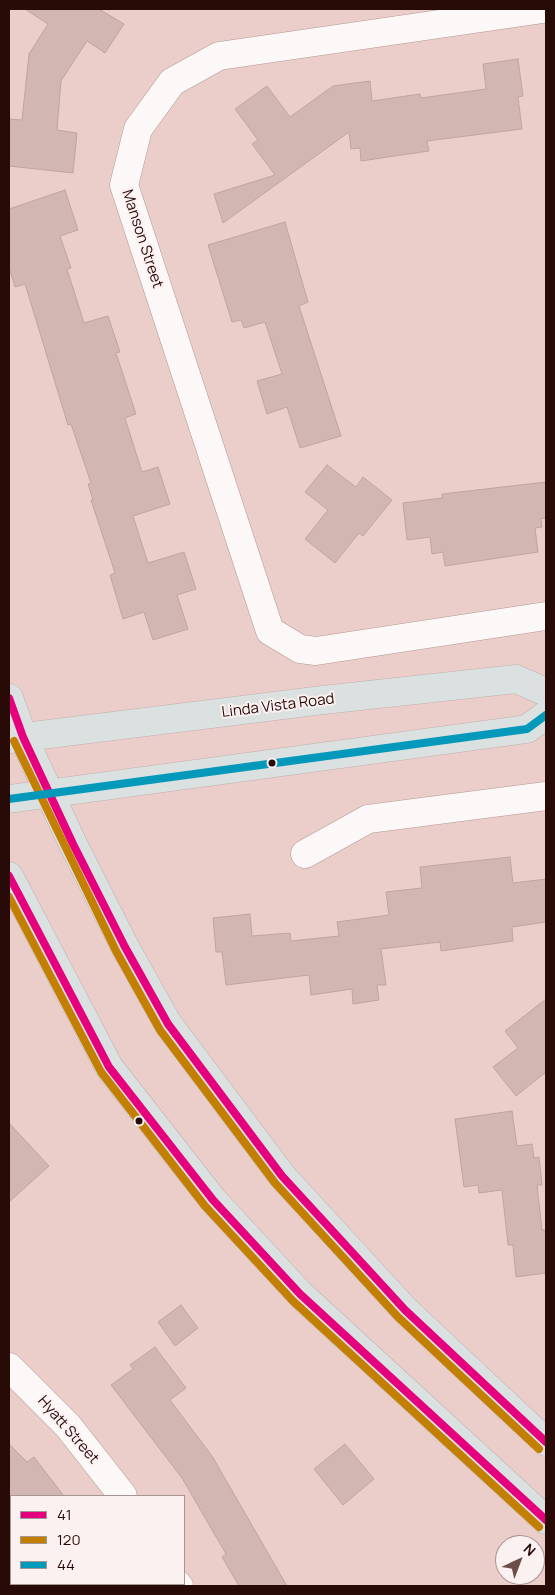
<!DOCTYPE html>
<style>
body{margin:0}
#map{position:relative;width:555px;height:1595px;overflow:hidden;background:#ebceca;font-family:Manrope,sans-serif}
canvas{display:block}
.frame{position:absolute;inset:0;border:10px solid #280a07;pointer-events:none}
.legend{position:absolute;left:10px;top:1495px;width:175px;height:90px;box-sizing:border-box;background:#fbf1f0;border:1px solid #a79593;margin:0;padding:6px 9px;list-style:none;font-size:15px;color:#280a07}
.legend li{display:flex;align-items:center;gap:10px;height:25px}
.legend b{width:25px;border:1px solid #a79593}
.north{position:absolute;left:495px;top:1535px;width:50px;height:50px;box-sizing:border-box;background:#fbf1f0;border:1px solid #a79593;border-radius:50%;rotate:43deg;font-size:14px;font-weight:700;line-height:20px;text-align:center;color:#280a07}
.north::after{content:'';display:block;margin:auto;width:18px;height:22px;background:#6c4f4b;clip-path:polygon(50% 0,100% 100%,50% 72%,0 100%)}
</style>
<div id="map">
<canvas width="555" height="1595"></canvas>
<div class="frame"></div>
<ul class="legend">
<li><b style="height:6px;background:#e5007d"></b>41</li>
<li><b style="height:6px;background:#c37f02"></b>120</li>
<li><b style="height:6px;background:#0499ba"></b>44</li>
</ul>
<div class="north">N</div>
</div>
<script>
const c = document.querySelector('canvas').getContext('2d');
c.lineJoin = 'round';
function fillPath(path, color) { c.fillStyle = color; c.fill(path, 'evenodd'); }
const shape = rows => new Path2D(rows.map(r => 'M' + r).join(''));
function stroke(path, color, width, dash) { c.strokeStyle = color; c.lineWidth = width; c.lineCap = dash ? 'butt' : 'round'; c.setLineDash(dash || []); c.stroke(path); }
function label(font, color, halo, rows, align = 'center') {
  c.font = font + ' Manrope,sans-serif'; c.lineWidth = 4; c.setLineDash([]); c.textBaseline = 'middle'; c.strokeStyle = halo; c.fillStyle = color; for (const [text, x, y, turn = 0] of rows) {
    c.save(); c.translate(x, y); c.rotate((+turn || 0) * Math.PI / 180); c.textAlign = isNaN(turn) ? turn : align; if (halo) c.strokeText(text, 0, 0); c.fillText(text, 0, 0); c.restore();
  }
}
const building = shape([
 [25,9,99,9,124,24,105,53,87,41,61,81,57,130,77,133,73,173,9,166,9,119,22,120,29,54,48,24,25,9],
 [518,59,523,96,518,97,522,129,427,141,429,151,361,161,360,148,351,149,349,132,223,223,214,194,275,175,252,144,258,140,235,109,267,86,290,117,333,86,370,81,372,101,420,94,421,98,486,89,483,64,518,59],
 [65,190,78,230,60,236,71,268,67,269,84,323,108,316,120,352,116,353,136,414,125,418,142,472,158,467,170,504,133,516,148,563,184,552,196,589,177,595,188,629,153,640,144,612,123,619,110,575,115,573,91,500,93,500,88,484,91,483,71,424,68,425,25,284,15,287,9,267,9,209,65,190],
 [285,222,308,302,299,306,341,436,300,448,287,407,267,414,257,381,282,374,265,322,244,328,241,320,232,322,208,245,285,222],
 [327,465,356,487,363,477,392,500,363,536,359,533,335,563,305,539,328,510,305,492,327,465],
 [546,482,546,518,541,519,542,527,535,528,538,552,445,566,443,552,432,554,430,537,407,540,403,503,442,498,442,494,546,482],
 [510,857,513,883,546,879,546,922,512,927,513,941,441,951,440,942,381,949,386,985,377,985,379,1000,353,1004,352,989,311,995,309,975,226,985,222,952,216,952,213,918,250,914,252,936,290,933,291,941,339,936,337,922,389,915,386,892,422,888,420,867,510,857],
 [546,999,546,1072,516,1096,493,1067,518,1048,505,1031,546,999],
 [512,1111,517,1146,532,1144,534,1158,539,1157,542,1185,537,1185,542,1230,546,1230,546,1273,516,1277,513,1245,508,1245,502,1190,479,1193,478,1185,464,1187,455,1119,512,1111],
 [9,1123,49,1166,9,1202,9,1123],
 [181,1305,198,1328,175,1346,158,1322,181,1305],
 [155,1347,186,1388,170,1400,212,1456,287,1586,239,1586,222,1557,226,1554,182,1478,111,1385,133,1369,130,1365,155,1347],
 [9,1444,27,1462,34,1457,64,1496,9,1496,9,1444],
 [345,1444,374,1479,343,1505,314,1469,345,1444]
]);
const minor = shape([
 [543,9,219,56,172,82,138,129,124,185,270,631,300,649,316,651,546,616],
 [305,854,368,819,546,796],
 [9,1367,68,1426,123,1496],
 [177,1584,179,1586]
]);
const major = shape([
 [9,698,23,737,73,844,125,947,168,1024,282,1176,405,1310,546,1442],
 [9,739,323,700,516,679,546,692],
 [9,799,527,729,546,715],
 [9,876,109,1067,213,1200,300,1294,546,1520]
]);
const bus1 = shape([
 [9,698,23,737,73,844,125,947,168,1024,282,1176,405,1310,546,1442],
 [9,876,109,1067,213,1200,300,1294,546,1520]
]);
const bus2 = shape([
 [14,741,116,951,160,1030,275,1183,398,1317,539,1449],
 [9,897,101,1072,205,1206,293,1301,539,1527]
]);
const bus3 = shape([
 [9,799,527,729,546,715]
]);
const markers = [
 [272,763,4.5,"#280a07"],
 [139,1121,4.5,"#280a07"]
];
const streetNames = [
 ["Manson Street",142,239,72],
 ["Linda Vista Road",278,706,-7],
 ["Hyatt Street",68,1430,49]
];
fillPath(building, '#d1b6b2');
stroke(building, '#c0a4a0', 1);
stroke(minor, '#b39793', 29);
stroke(major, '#c0afad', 29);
stroke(minor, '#fcf8f7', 28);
stroke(major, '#dbe1e1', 28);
stroke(bus1, '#e5007d', 8);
stroke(bus2, '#c37f02', 8);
stroke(bus3, '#0499ba', 8);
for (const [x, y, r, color] of markers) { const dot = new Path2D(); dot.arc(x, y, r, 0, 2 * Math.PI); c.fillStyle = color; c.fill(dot); stroke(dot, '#fbf1f0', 2); }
label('15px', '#280a07', '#fbf1f0', streetNames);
</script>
